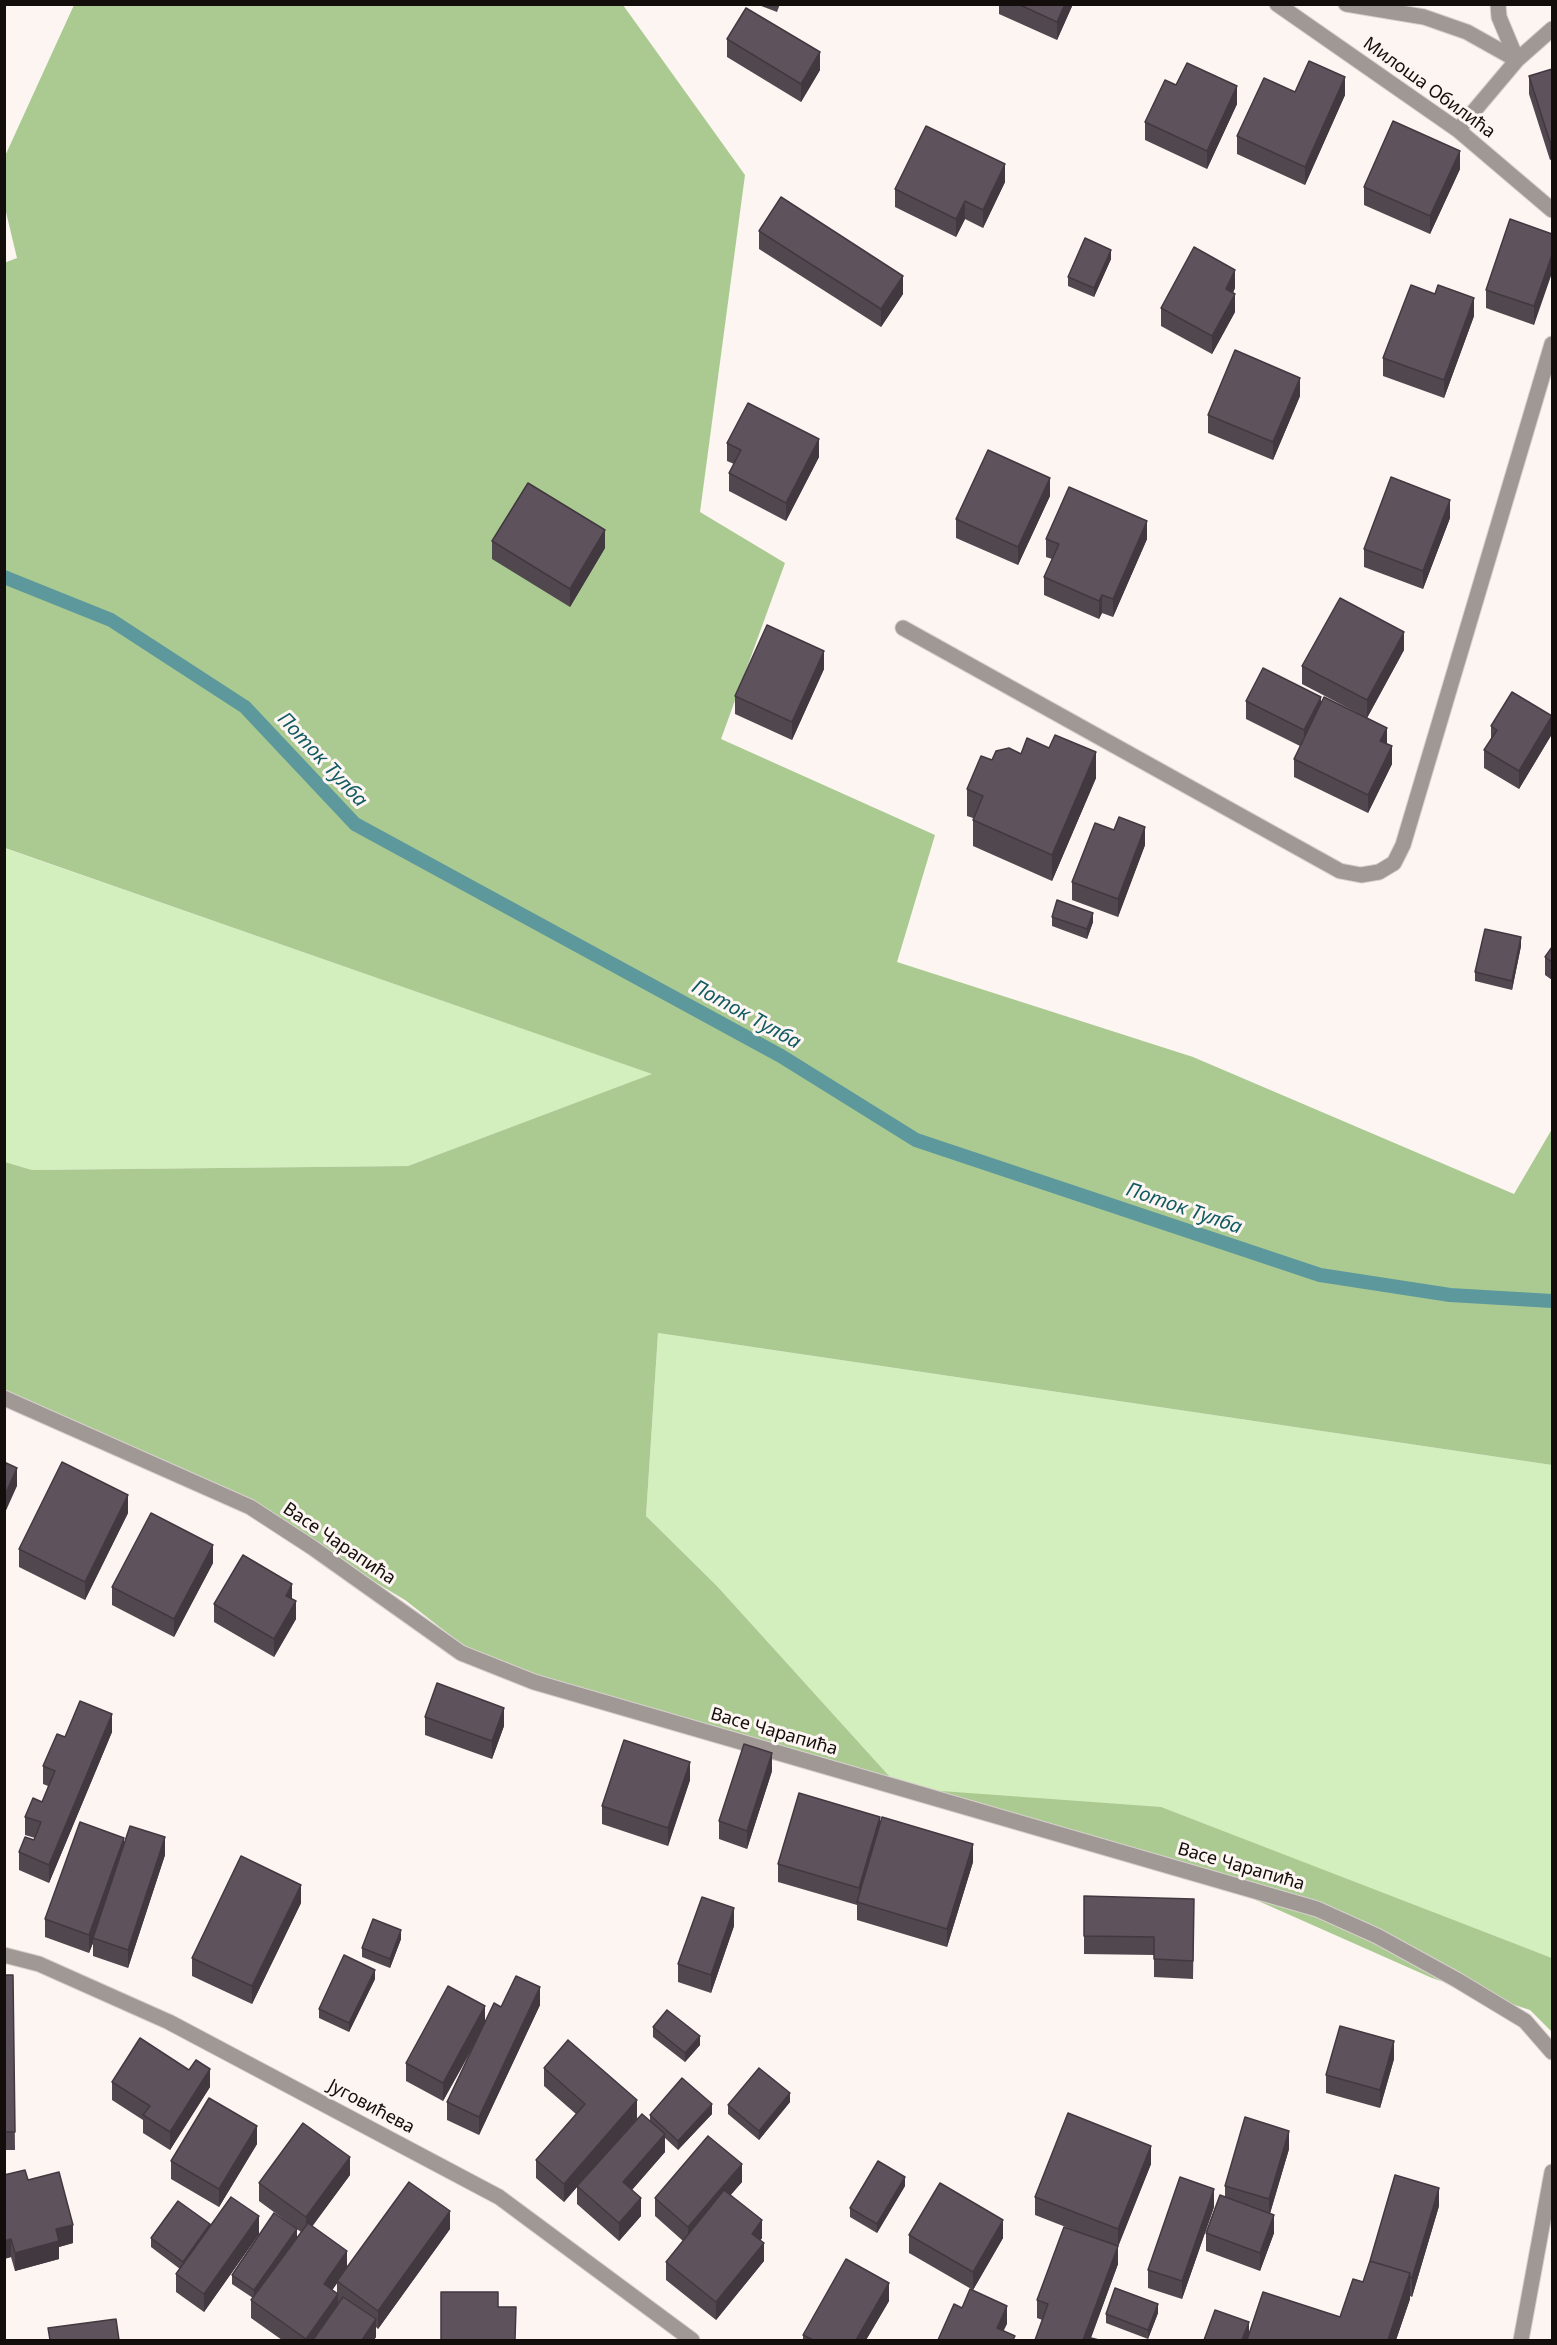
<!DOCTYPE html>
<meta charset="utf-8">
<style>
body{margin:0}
#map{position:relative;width:1557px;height:2345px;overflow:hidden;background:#fcf5f2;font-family:"Noto Sans",sans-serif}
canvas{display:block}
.frame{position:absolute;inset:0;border:6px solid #130d0b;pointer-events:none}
</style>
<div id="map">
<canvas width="1557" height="2345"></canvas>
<div class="frame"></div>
</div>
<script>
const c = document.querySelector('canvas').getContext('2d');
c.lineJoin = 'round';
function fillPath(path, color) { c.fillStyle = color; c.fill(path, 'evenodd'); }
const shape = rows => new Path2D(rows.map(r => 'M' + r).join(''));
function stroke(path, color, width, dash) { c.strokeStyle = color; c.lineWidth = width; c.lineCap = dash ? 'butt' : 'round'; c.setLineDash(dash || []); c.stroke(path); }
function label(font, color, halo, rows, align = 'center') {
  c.font = font + ' "Noto Sans",sans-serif'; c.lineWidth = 6; c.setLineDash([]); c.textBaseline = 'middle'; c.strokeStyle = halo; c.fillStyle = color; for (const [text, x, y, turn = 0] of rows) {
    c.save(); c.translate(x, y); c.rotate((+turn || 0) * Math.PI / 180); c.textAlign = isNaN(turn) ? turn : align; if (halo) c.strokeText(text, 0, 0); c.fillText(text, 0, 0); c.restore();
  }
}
const green = shape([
 [4,848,653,1074,408,1166,32,1170,5,1162],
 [658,1333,1552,1465,1552,1958,1444,1917,900,1788,717,1586,646,1516]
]);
const forest = shape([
 [74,5,623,5,745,175,700,512,785,563,721,739,935,835,897,962,1193,1057,1514,1194,1552,1129,1552,1465,658,1333,646,1516,717,1586,900,1788,1161,1807,1552,1958,1552,2032,1530,2010,1432,1978,1247,1896,486,1663,405,1600,250,1507,5,1398,5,1162,32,1170,408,1166,652,1074,5,848,4,263,17,258,5,208,5,156]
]);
const stream = shape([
 [4,577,111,620,245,707,355,824,781,1056,916,1140,1320,1275,1450,1295,1552,1301]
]);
const minor = shape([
 [1277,4,1458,130,1552,210],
 [1346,4,1424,17,1467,32,1517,60],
 [1498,4,1499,17,1517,60],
 [1458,130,1517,60,1552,29],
 [903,628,1340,871,1361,875,1379,872,1394,863,1403,845,1552,344],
 [4,1398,250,1507,313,1548,461,1653,534,1682,1317,1909,1377,1936,1457,1980,1525,2021,1552,2052],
 [4,1955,39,1964,169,2022,499,2197,692,2340],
 [1521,2340,1552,2172]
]);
const wall = shape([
 [756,4,780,4,777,12],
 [999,4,1073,4,1057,40,999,14],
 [727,39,820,70,801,102,727,57],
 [1552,69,1550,160,1529,94,1529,76],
 [1176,85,1237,104,1207,169,1145,140,1145,122],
 [1295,92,1345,95,1305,185,1237,154,1237,136],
 [1460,169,1430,234,1364,205,1364,187],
 [1005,182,983,228,965,219,956,237,895,207,895,189],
 [759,231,903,294,881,327,759,249],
 [1552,234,1534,325,1486,308,1486,290],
 [1111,259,1094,297,1068,286,1068,277],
 [1235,288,1233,293,1235,312,1212,354,1161,326,1161,308],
 [1474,316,1444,398,1383,376,1383,358],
 [1300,396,1273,460,1208,433,1208,415],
 [727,443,819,457,786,521,729,491,729,473,734,464,727,461],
 [1050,496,1018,565,956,538,956,519],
 [1450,518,1423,589,1364,567,1364,549],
 [1046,539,1147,539,1113,617,1102,613,1099,619,1044,595,1044,577,1052,559,1046,557],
 [492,541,605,548,570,607,492,559],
 [1404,650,1367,718,1302,684,1302,666],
 [824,669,792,740,735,714,735,696],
 [1246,701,1321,704,1387,744,1392,764,1368,813,1294,777,1294,759,1300,746,1246,719],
 [1491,726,1552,734,1519,789,1484,768,1484,750,1491,740],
 [1021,754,1096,778,1052,881,973,846,973,818,967,816,967,789,992,760],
 [1145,845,1118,917,1072,900,1072,882],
 [1052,917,1093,922,1087,939,1052,926],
 [1521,946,1512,990,1475,981,1475,972],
 [1552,947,1552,980,1545,975,1545,957],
 [128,1513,85,1600,19,1567,19,1549],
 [213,1563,174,1637,112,1605,112,1587],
 [292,1599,296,1619,274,1657,214,1622,214,1604],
 [425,1717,504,1726,492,1759,425,1735],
 [112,1732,49,1883,19,1870,19,1852,34,1840,35,1838,25,1835,25,1817,42,1802,48,1786,43,1784,43,1766,65,1737],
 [772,1771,747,1849,719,1839,719,1821],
 [690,1780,668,1846,602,1824,602,1806],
 [880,1826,973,1862,947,1947,857,1920,857,1905,778,1882,778,1864],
 [124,1845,165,1855,128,1968,93,1956,93,1943,89,1953,45,1937,45,1919],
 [1084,1896,1194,1917,1193,1979,1154,1977,1154,1955,1084,1954],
 [301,1903,252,2004,192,1976,192,1958],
 [734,1926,711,1993,678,1982,678,1964],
 [401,1939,390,1968,362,1957,362,1948],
 [4,1975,13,1975,15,2150,4,2150],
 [375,1979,349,2032,319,2018,319,2009],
 [540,2005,479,2135,447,2120,447,2102,474,2046,443,2101,406,2081,406,2063,485,2021,501,2007],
 [653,2027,700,2045,685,2062,653,2037],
 [1394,2059,1380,2108,1326,2093,1326,2075],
 [544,2068,637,2118,650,2121,650,2115,712,2114,678,2150,665,2138,665,2152,632,2190,641,2216,619,2241,577,2204,577,2187,564,2202,536,2178,536,2160,576,2114,544,2086],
 [112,2082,210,2087,170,2150,143,2133,143,2120,112,2100],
 [790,2102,759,2140,728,2114,728,2105],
 [257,2144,219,2207,171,2179,171,2161],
 [1289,2149,1270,2213,1274,2233,1260,2271,1206,2251,1206,2233,1225,2197,1225,2186],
 [1151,2164,1118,2246,1118,2264,1091,2338,1037,2318,1037,2300,1076,2231,1035,2215,1035,2197],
 [4,2175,28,2180,73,2243,59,2247,59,2259,15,2271,11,2257,4,2259],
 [350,2175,312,2226,347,2268,450,2229,378,2329,376,2327,376,2337,374,2340,282,2340,251,2318,251,2300,253,2298,232,2284,232,2275,297,2238,301,2232,259,2201,259,2183],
 [337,2283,337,2293,332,2290],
 [742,2182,730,2195,762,2238,760,2241,764,2261,716,2320,666,2280,666,2262,683,2241,655,2216,655,2198],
 [905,2186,877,2233,850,2217,850,2208],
 [1439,2206,1412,2297,1410,2296,1410,2299,1396,2340,1204,2340,1249,2337,1340,2317,1363,2282],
 [1214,2207,1182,2299,1148,2288,1148,2270],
 [210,2226,259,2234,204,2312,176,2292,176,2274,180,2269,151,2247,151,2238],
 [909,2235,1003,2238,973,2290,909,2253],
 [889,2301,866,2340,803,2340,803,2335],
 [1158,2313,1148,2339,1106,2323,1106,2314]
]);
const shadedWall = shape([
 [1065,4,1073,4,1057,40,1057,22],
 [820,52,820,70,801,102,801,84],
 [1345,77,1345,95,1305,185,1305,167],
 [1237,86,1237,104,1207,169,1207,151],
 [1552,141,1552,159,1550,160,1550,142],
 [1460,151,1460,169,1430,234,1430,216],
 [1005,164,1005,182,983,228,983,210],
 [965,201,965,219,956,237,956,219],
 [1111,250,1111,259,1094,297,1094,288],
 [1552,255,1552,273,1534,325,1534,306],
 [1235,270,1235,288,1226,307,1226,289],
 [903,276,903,294,881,327,881,309],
 [1235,294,1235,312,1212,354,1212,336],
 [1474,298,1474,316,1444,398,1444,380],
 [1300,378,1300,396,1273,460,1273,442],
 [819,439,819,457,786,521,786,503],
 [1050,478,1050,496,1018,565,1018,547],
 [1450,500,1450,518,1423,589,1423,571],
 [1147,521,1147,539,1113,617,1113,599],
 [605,530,605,548,570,607,570,589],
 [1102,595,1102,613,1099,619,1099,601],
 [1404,632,1404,650,1367,718,1367,700],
 [824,651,824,669,792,740,792,722],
 [1321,697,1321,715,1304,748,1304,730],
 [1552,716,1552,734,1519,789,1519,771],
 [1387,728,1387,746,1380,741],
 [1392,746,1392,764,1368,813,1368,795],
 [1096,752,1096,778,1052,881,1052,855],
 [1145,827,1145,845,1118,917,1118,899],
 [1093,913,1093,922,1087,939,1087,929],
 [1521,937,1521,946,1512,990,1512,981],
 [17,1468,17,1486,4,1515,4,1497],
 [128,1495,128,1513,85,1600,85,1582],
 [213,1545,213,1563,174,1637,174,1619],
 [292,1584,292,1602,286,1596],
 [296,1601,296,1619,274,1657,274,1639],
 [504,1708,504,1726,492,1759,492,1741],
 [112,1714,112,1732,49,1883,49,1865],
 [772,1753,772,1771,747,1849,747,1831],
 [690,1762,690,1780,668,1846,668,1828],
 [880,1817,880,1835,859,1902,859,1888],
 [165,1837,165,1855,128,1968,128,1950],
 [124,1838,124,1856,93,1938,93,1943,89,1953,89,1935],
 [973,1844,973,1862,947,1947,947,1929],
 [301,1885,301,1903,252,2004,252,1986],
 [734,1908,734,1926,711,1993,711,1975],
 [401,1930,401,1939,390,1968,390,1959],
 [375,1970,375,1979,349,2032,349,2023],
 [540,1987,540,2005,479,2135,479,2117],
 [485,2006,485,2024,443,2101,443,2083],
 [700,2036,700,2045,685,2062,685,2053],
 [1394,2041,1394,2059,1380,2108,1380,2090],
 [210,2069,210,2087,170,2150,170,2132],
 [790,2093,790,2102,759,2140,759,2131],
 [637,2100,637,2118,564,2202,564,2184],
 [712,2104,712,2114,678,2150,678,2141],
 [257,2126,257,2144,219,2207,219,2189],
 [1289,2131,1289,2149,1269,2217,1269,2199],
 [665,2134,665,2152,623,2200,623,2182],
 [1151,2146,1151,2164,1118,2247,1118,2229],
 [350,2157,350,2175,306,2235,306,2217],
 [742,2164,742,2182,688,2245,688,2227],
 [905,2177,905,2186,877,2233,877,2224],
 [1439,2188,1439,2206,1412,2297,1412,2278],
 [1214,2189,1214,2207,1182,2299,1182,2281],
 [641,2198,641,2216,619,2241,619,2223],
 [450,2211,450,2229,378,2329,378,2311],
 [1274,2215,1274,2233,1260,2271,1260,2253],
 [259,2216,259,2234,204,2312,204,2294],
 [762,2220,762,2238,752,2252,752,2234],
 [1003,2220,1003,2238,973,2290,973,2272],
 [210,2224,210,2234,183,2271,183,2262],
 [73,2225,73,2243,59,2247,59,2259,15,2271,15,2253,56,2229],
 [297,2229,297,2238,254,2299,254,2290],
 [11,2239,11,2257,4,2259,4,2241],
 [764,2243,764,2261,716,2320,716,2302],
 [1118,2246,1118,2264,1090,2340,1083,2340],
 [347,2251,347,2269,324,2302,324,2284],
 [1410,2273,1410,2299,1396,2340,1388,2340],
 [889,2283,889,2301,866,2340,856,2340],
 [338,2294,338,2312,318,2340,306,2340],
 [1158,2304,1158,2313,1148,2339,1148,2330],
 [1007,2306,1007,2324,999,2340,997,2328],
 [376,2319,376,2337,374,2340,362,2340],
 [1249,2322,1249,2340,1242,2340]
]);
const building = shape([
 [1018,4,1065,4,1057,22,1018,4],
 [746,8,820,52,801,84,727,39,746,8],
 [1309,61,1345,77,1305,167,1237,136,1264,78,1295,92,1309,61],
 [1187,63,1237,86,1207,151,1145,122,1165,80,1176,85,1187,63],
 [1552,69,1552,141,1550,142,1529,76,1552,69],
 [1393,121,1460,151,1430,216,1364,187,1393,121],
 [926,126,1005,164,983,210,965,201,956,219,895,189,926,126],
 [781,197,903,276,881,309,759,231,781,197],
 [1510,219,1552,234,1552,255,1534,306,1486,290,1510,219],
 [1085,238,1111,250,1094,288,1068,277,1085,238],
 [1194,247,1235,270,1226,289,1235,294,1212,336,1161,308,1194,247],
 [1411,285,1435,294,1438,285,1474,298,1444,380,1383,358,1411,285],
 [1235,350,1300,378,1273,442,1208,415,1235,350],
 [748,403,819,439,786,503,729,473,741,450,727,443,748,403],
 [988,450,1050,478,1018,547,956,519,988,450],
 [1391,477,1450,500,1423,571,1364,549,1391,477],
 [528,483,605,530,570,589,492,541,528,483],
 [1069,487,1147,521,1113,599,1102,595,1099,601,1044,577,1059,544,1046,539,1069,487],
 [1340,598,1404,632,1367,700,1302,666,1340,598],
 [767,625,824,651,792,722,735,696,767,625],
 [1263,668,1321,697,1304,730,1246,701,1263,668],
 [1512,692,1552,716,1519,771,1484,750,1497,730,1491,726,1512,692],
 [1324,697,1387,728,1380,741,1392,746,1368,795,1294,759,1324,697],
 [1055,735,1096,752,1052,855,973,820,983,796,967,789,981,756,992,760,996,751,1009,748,1021,754,1027,738,1049,748,1055,735],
 [1119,817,1145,827,1118,899,1072,882,1095,823,1114,830,1119,817],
 [1057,900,1093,913,1087,929,1052,917,1057,900],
 [1485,929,1521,937,1512,981,1475,972,1485,929],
 [1552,947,1552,962,1545,957,1552,947],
 [4,1462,17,1468,4,1497,4,1462],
 [62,1462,128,1495,85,1582,19,1549,62,1462],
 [151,1513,213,1545,174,1619,112,1587,151,1513],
 [243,1555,292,1584,286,1596,296,1601,274,1639,214,1604,243,1555],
 [437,1683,504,1708,492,1741,425,1717,437,1683],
 [80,1701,112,1714,49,1865,19,1852,25,1837,34,1840,41,1822,25,1817,33,1798,42,1802,55,1771,43,1766,57,1734,65,1737,80,1701],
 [624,1740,690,1762,668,1828,602,1806,624,1740],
 [744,1744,772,1753,747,1831,719,1821,744,1744],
 [799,1793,880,1817,859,1888,778,1864,799,1793],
 [882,1817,973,1844,947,1929,857,1902,882,1817],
 [80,1822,124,1838,89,1935,45,1919,80,1822],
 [130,1826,165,1837,128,1950,93,1938,130,1826],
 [241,1856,301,1885,252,1986,192,1958,241,1856],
 [1084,1896,1194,1899,1193,1961,1154,1959,1154,1937,1084,1936,1084,1896],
 [702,1897,734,1908,711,1975,678,1964,702,1897],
 [373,1919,401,1930,390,1959,362,1948,373,1919],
 [344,1955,375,1970,349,2023,319,2009,344,1955],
 [4,1975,13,1975,15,2132,4,2132,4,1975],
 [516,1976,540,1987,479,2117,447,2102,494,2003,501,2007,516,1976],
 [448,1986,485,2006,443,2083,406,2063,448,1986],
 [667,2010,700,2036,685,2053,653,2027,667,2010],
 [1340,2026,1394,2041,1380,2090,1326,2075,1340,2026],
 [140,2038,189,2070,196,2060,210,2069,170,2132,143,2115,150,2106,112,2082,140,2038],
 [568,2040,637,2100,564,2184,536,2160,585,2104,544,2068,568,2040],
 [759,2068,790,2093,759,2131,728,2105,759,2068],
 [682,2078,712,2104,678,2141,650,2115,682,2078],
 [209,2098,257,2126,219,2189,171,2161,209,2098],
 [1068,2113,1151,2146,1118,2229,1035,2197,1068,2113],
 [642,2114,665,2134,623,2182,641,2198,619,2223,577,2186,642,2114],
 [1245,2117,1289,2131,1269,2199,1225,2186,1245,2117],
 [303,2123,350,2157,306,2217,259,2183,303,2123],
 [708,2136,742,2164,688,2227,655,2198,708,2136],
 [878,2161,905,2177,877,2224,850,2208,878,2161],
 [25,2170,28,2180,59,2172,73,2225,56,2229,59,2241,15,2253,11,2239,4,2241,4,2175,25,2170],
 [1395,2175,1439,2188,1412,2278,1410,2278,1410,2273,1370,2261,1395,2175],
 [1180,2177,1214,2189,1182,2281,1148,2270,1180,2177],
 [409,2182,450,2211,378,2311,337,2281,409,2182],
 [940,2183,1003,2220,973,2272,909,2235,940,2183],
 [724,2190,762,2220,752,2234,764,2243,716,2302,666,2262,724,2190],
 [1220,2195,1274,2215,1260,2253,1206,2233,1220,2195],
 [231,2197,259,2216,204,2294,176,2274,231,2197],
 [178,2201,210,2224,183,2262,151,2238,178,2201],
 [274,2213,297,2229,254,2290,232,2275,274,2213],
 [308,2223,347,2251,324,2284,338,2294,306,2339,251,2300,308,2223],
 [1064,2227,1118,2246,1083,2340,1035,2340,1048,2304,1037,2300,1064,2227],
 [846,2259,889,2283,856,2340,813,2340,803,2335,846,2259],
 [1370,2261,1410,2273,1388,2340,1247,2340,1263,2292,1340,2317,1353,2279,1363,2282,1370,2261],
 [1115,2288,1158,2304,1148,2330,1106,2314,1115,2288],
 [970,2289,1007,2306,997,2328,1015,2336,1013,2340,938,2340,954,2304,962,2308,970,2289],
 [441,2292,498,2292,498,2307,516,2307,515,2340,441,2340,441,2292],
 [343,2297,376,2319,362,2340,313,2340,343,2297],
 [1215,2310,1249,2322,1242,2340,1204,2340,1215,2310],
 [116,2319,119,2340,50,2340,48,2328,116,2319],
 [1091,2338,1099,2340,1090,2340,1091,2338]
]);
const streetNames = [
 ["Милоша Обилића",1429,88,36],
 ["Васе Чарапића",339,1544,34],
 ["Васе Чарапића",774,1732,16],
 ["Васе Чарапића",1241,1867,16],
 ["Југовићева",371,2107,28]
];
const waterNames = [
 ["Поток Тулба",322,760,47],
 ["Поток Тулба",746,1015,29],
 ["Поток Тулба",1184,1209,19]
];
fillPath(green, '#d3efbd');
fillPath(forest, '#abca91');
stroke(stream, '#5d989d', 14);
stroke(minor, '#d7d0cd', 17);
stroke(minor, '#9f9894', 15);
fillPath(wall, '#51474f');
fillPath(shadedWall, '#423940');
fillPath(building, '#5e525c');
stroke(building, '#423940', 1.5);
label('18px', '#130d0b', '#fcf5f2', streetNames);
label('italic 20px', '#105b61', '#fcf5f2', waterNames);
</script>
